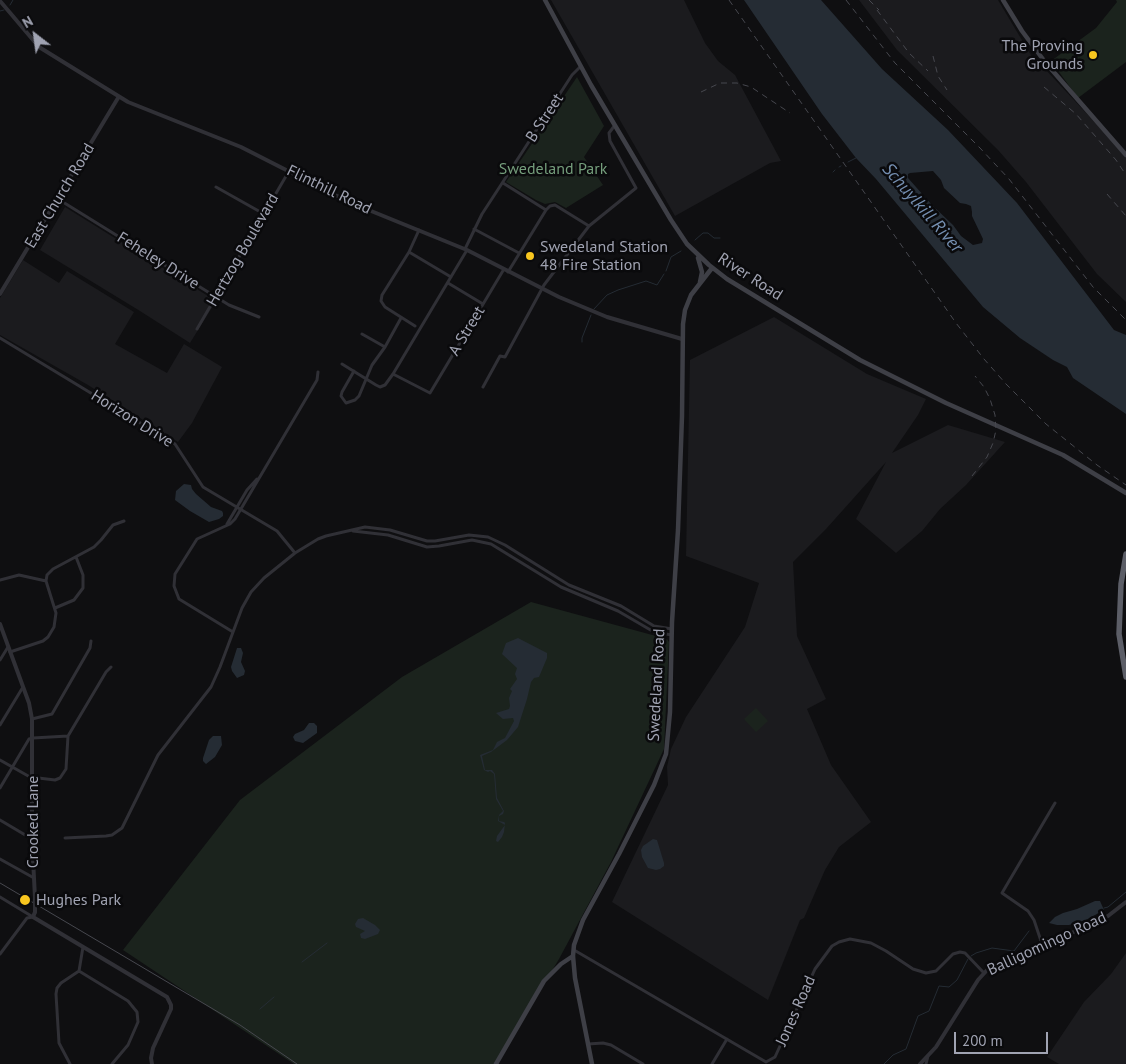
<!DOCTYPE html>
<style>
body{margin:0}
#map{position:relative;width:1126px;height:1064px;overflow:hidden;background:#0f0f11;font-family:"PT Sans",sans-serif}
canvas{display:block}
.north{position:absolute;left:10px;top:10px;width:50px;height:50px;-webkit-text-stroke:4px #0a0a0c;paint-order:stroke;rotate:330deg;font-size:14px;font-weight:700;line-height:20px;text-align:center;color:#a0a3b2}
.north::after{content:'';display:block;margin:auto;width:18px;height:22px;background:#a0a3b2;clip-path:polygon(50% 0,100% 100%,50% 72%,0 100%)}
.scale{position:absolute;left:954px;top:1032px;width:94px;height:22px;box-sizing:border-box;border:2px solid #a0a3b2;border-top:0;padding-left:6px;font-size:15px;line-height:18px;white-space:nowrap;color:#a0a3b2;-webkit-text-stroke:4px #0a0a0c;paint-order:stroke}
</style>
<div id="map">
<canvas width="1126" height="1064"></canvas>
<div class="north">N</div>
<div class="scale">200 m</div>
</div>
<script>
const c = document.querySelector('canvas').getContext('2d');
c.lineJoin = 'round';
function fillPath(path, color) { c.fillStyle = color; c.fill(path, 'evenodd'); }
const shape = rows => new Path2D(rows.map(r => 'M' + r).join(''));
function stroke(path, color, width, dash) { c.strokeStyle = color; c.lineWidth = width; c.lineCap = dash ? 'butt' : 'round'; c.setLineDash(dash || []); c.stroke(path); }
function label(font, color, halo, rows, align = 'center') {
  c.font = font + ' "PT Sans",sans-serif'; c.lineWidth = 5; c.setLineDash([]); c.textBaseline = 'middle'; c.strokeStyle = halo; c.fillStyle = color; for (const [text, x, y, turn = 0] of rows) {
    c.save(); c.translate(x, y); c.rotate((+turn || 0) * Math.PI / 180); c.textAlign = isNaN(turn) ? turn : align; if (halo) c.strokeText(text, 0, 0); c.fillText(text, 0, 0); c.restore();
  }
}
const built = shape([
 [551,0,684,0,705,43,718,61,735,75,781,161,770,163,675,216],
 [859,0,998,0,1035,62,1045,69,1117,146,1126,158,1126,302,1097,274,1026,182,998,150,897,50],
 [65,207,216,301,190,343,140,311,40,250],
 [23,260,59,283,67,271,134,312,115,344,167,373,184,344,222,367,192,423,178,442,88,385,0,335,0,298],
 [774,317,867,374,926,399,918,415,892,453,948,425,1005,442,966,485,940,509,922,531,896,553,856,519,886,462,826,529,793,562,797,636,826,699,807,709,831,765,871,822,839,847,825,870,804,918,800,920,768,1000,612,902,668,785,667,767,671,749,686,717,745,627,759,583,686,556,690,360],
 [1126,953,1126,1064,1059,1064,1047,1057,1084,1002,1111,974]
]);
const green = shape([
 [1116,0,1126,0,1126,62,1078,98,1051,61,1096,28,1117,2],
 [577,77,604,126,584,157,603,185,566,208,555,202,545,204,536,200,506,182],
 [531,602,667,639,669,642,664,749,611,862,559,959,496,1064,294,1064,123,950,240,800,402,677],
 [756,708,768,721,756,732,744,719]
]);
const water = shape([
 [744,0,821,0,882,69,948,130,1017,203,1114,330,1126,335,1126,414,1073,378,1067,367,1053,360,1020,338,983,307,876,179,856,158,822,114],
 [933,171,941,180,944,188,960,203,966,204,971,206,972,212,972,216,983,239,982,243,973,245,961,236,953,225,932,205,908,178,908,174,910,173],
 [184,484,191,485,192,489,196,494,211,507,222,511,223,513,223,516,219,519,209,522,190,511,175,500,176,491],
 [518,638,545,652,547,653,547,658,539,677,534,678,531,682,527,699,518,727,507,740,491,752,482,756,485,770,492,770,495,774,497,798,504,811,503,814,499,816,499,821,504,822,505,823,504,832,502,837,498,842,496,841,497,836,505,825,498,821,499,815,503,811,496,799,494,774,490,771,488,772,484,770,480,755,493,750,497,742,505,738,514,721,513,718,503,719,496,713,509,709,510,706,509,698,512,691,510,689,517,679,515,674,517,668,502,654,506,643],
 [237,648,241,648,243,653,241,662,245,671,244,675,237,678,232,671,231,667],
 [309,723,314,723,317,726,317,733,303,743,295,741,293,737,295,734,304,730],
 [213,736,221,736,222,745,215,757,206,764,203,761,203,758,209,740],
 [653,839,657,840,664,863,664,866,660,869,656,870,648,868,642,857,641,850,643,846],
 [1095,901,1100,901,1104,910,1086,920,1069,925,1057,925,1049,923,1055,917,1063,913,1077,909],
 [363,918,375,925,380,930,378,934,365,939,361,938,360,934,365,931,356,927,355,924,358,919]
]);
const stream = shape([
 [10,5,13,0],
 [0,11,4,10],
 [848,162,856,158],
 [839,167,841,166],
 [833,172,835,170],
 [695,240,703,233,708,233,714,238,720,238],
 [666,271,671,257,681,251],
 [594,309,607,295,618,290,646,281,657,285,664,274],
 [582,342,582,338,591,315],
 [1104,908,1108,907,1126,892],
 [971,956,976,953,992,948,1014,951,1029,931],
 [302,962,327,943],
 [260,1009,274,997],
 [884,1064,893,1055,906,1049,918,1016,929,1011,939,986,949,987,957,980,968,959]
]);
const minor = shape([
 [503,183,546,210,550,206,555,205,589,226],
 [216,187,264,214],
 [58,199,229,305,259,317],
 [474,229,519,253],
 [465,249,482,214,497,191,572,75,581,66],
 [409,252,451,277],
 [508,272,546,210],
 [448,283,483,304],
 [415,326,385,307,381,301,382,295,409,252,419,230],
 [197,329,289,171],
 [362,334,385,347],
 [0,338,175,444,203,487,277,531,295,553],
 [342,364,376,385,380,387,385,385,393,374,467,250],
 [354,371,342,392,341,396,346,403,355,400,359,396,372,365,385,347,401,318],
 [393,374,430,393,504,269],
 [483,387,500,356,505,357,544,285,589,226,636,188,610,141,609,133,615,125],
 [227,524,247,490,257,479],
 [353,531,388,535,427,547,439,546,472,540,491,544,561,587,618,611,654,632,672,635],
 [0,580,19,575,46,581],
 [46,581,47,575,53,569,94,547,101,540,113,525,124,521],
 [55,608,74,600,83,588,83,575,76,557],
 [233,632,179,599,174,586,175,574,197,539,230,524,235,519,317,380,318,372],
 [10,652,43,641,48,637,54,627,56,613,46,581],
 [0,660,8,647],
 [32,719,52,714,90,648,91,641],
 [0,725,23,687],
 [0,760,30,777,55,780,60,778,66,769,68,736,106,672,111,667],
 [0,788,29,739,33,738,68,736],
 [0,820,32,839],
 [65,838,106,836,112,835,122,828,158,755,211,687,220,667,242,608,251,592,264,578,295,553,318,539,326,536,365,527,390,530,427,541,435,541,469,535,488,537,505,545,569,585,621,606,654,626,672,629],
 [0,859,34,878],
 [0,897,33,917],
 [1042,944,1034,920,1028,911,1002,893,1055,803],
 [574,950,766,1062,775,1057,815,969,832,946,839,942,850,939,871,943,886,951,913,969,926,973,936,971,953,954,960,952,965,953,984,973],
 [0,954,27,918,33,917],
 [79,971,128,1001,137,1012,138,1022,128,1045,112,1064],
 [588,1044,603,1043,611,1045,643,1064],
 [70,1064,59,1043,56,994,57,988,61,983,79,971,83,947],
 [712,1064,727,1039],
 [926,1064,928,1056]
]);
const tertiary = shape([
 [0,1,39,47,128,102,241,147,349,202,467,250,559,297,607,317,682,339],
 [0,294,118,98],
 [0,624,29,703,32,719,32,839,35,898],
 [35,912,33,917,167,997,171,1005,171,1009,153,1048,151,1058,152,1064],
 [920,1064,936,1047,978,980,988,969,1042,944,1092,925,1108,916,1126,902]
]);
const secondary = shape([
 [545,0,591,85,671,220,687,244,709,265,727,279,860,360,946,403,1063,455,1126,493],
 [1003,0,1022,31,1045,62,1126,155],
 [698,258,702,272,700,282],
 [496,1064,544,981,561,964,573,956],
 [592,1064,575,978,573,956,574,945,583,920,619,854,654,785,666,754,670,712,672,622,678,530,682,416,683,324,685,310,691,295,712,268]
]);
const motorway = shape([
 [1126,554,1121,584,1119,634,1126,677]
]);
const tram = shape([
 [0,883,240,1025,297,1064]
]);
const rail = shape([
 [729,0,956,323,984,359,1006,384,1046,424,1097,465,1126,485],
 [846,0,895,63,980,148,1009,179,1093,287,1126,320],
 [869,0,879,10],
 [877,10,909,53,928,71],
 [933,56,938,76,947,90],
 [1044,87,1076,114,1116,160,1126,175],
 [701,92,720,83,737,83,751,87,790,113],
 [1107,194,1126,216],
 [972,476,987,457,993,443,996,430,995,415,990,399,984,387,975,376]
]);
const tertiaryBridge = shape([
 [35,898,35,912]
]);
const markers = [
 [1093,55,5,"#f8c61f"],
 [530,256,5,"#f8c61f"],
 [25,900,6,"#f8c61f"]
];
const poiNames = [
 ["The Proving",1083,46,"right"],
 ["Grounds",1083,64,"right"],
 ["Swedeland Station",540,247],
 ["48 Fire Station",540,265],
 ["Hughes Park",36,900]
];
const streetNames = [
 ["B Street",545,118,-57],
 ["Flinthill Road",329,190,26],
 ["East Church Road",60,196,-59],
 ["Hertzog Boulevard",243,250,-60],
 ["Feheley Drive",158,261,32],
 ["River Road",750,277,33],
 ["A Street",467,331,-59],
 ["Horizon Drive",132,419,32],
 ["Swedeland Road",657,685,-87],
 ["Crooked Lane",33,822,-90],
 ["Balligomingo Road",1047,944,-25],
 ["Jones Road",796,1011,-66]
];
const parkNames = [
 ["Swedeland Park",553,169]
];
const waterNames = [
 ["Schuylkill River",922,208,49]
];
fillPath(built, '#1b1b1e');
fillPath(green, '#1b231d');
fillPath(water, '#252c34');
stroke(stream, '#252c34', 1);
stroke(minor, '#303036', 3);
stroke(tertiary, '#303036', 4);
stroke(secondary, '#3e3f46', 4.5);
stroke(motorway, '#5c5e67', 5.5);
stroke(tram, '#47484f', 1);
stroke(rail, '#47484f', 1, [6, 5]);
stroke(tertiaryBridge, '#303036', 4);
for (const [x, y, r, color] of markers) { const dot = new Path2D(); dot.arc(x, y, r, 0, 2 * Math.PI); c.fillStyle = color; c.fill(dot); stroke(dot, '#0a0a0c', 2); }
label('16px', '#a0a3b2', '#0a0a0c', poiNames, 'left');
label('16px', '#a0a3b2', '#0a0a0c', streetNames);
label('16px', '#759e7c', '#0a0a0c', parkNames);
label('italic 18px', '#748eb0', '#0a0a0c', waterNames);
</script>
